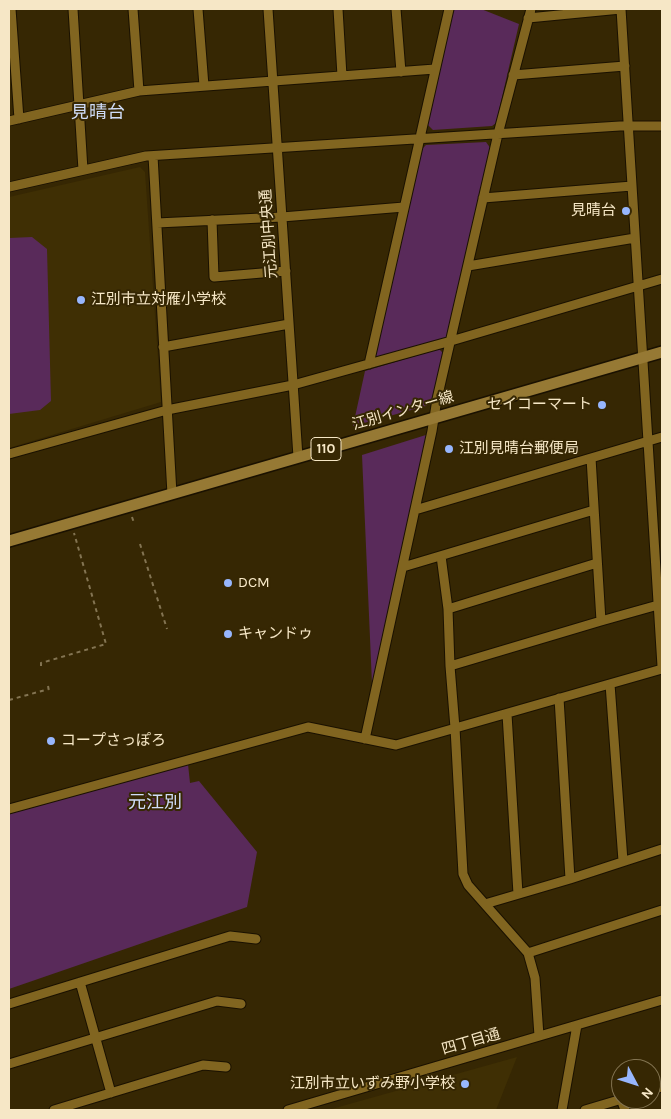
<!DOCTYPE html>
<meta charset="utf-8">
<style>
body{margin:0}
#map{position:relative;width:671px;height:1119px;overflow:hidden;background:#362703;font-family:Karla,sans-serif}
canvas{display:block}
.frame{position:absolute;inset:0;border:10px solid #f6e7c6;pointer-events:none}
.north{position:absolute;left:611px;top:1059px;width:50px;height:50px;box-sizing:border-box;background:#362703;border:1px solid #837451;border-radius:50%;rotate:130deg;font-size:14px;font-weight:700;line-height:20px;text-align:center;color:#f6e7c6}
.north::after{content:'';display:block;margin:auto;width:18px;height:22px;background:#97b6fd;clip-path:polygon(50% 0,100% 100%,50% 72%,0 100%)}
</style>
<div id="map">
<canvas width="671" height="1119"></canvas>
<div class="frame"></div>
<div class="north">N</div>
</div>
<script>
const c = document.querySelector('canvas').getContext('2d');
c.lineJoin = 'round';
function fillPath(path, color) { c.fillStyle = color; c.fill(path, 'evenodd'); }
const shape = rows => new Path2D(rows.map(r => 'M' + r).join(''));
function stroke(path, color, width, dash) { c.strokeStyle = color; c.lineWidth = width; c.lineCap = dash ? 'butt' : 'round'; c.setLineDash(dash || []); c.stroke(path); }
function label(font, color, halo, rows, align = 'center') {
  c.font = font + ' Karla,"Noto Sans JP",sans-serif'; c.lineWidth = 4; c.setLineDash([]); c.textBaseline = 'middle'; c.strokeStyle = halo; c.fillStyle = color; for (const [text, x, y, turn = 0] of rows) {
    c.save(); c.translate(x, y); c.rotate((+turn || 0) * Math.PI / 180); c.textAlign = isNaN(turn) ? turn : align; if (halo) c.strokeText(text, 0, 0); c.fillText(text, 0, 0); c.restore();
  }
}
const built = shape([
 [140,167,145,172,161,402,9,448,9,197],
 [517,1057,496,1110,328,1110]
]);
const green = shape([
 [454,9,481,9,519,24,496,123,492,126,433,130,427,124],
 [486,142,491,149,448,337,378,358,375,356,420,151,426,145],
 [32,237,47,249,51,401,40,410,9,414,9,238],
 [439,349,444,354,433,399,426,406,353,426,365,371],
 [429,434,372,684,362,455],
 [188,764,190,783,199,781,257,852,247,907,9,989,9,814]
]);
const path = shape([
 [132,517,134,523],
 [140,544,167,629],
 [41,666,41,663,106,644,74,533],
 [48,686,49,691],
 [9,700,49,689]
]);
const minor = shape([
 [11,9,19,119],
 [73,9,83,170],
 [133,9,139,91],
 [198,9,204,86],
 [268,9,298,457],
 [338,9,342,76],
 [396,9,401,72],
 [621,9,662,666],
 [528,18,621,9],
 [513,75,625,66],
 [9,121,139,91,435,69],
 [153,156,172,494],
 [9,187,146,156,620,126,662,126],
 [483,198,632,186],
 [212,220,214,277,286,271],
 [157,223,282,217,404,207],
 [468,266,635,238],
 [163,347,289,324],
 [369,364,449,9],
 [9,454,167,410,293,385,451,341,662,279],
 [591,458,601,621],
 [415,510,662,437],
 [441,556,448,609,450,666,455,728,463,874,468,885,528,953,535,978,539,1036],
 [403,567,594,510],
 [448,609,597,563],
 [450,666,601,621,658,605],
 [610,684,623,861],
 [559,698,570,879],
 [507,714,518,894],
 [365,739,432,431,437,399,498,134,531,9],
 [9,809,308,727,396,745,662,669],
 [485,904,570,879,662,849],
 [528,953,662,910],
 [80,982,111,1093],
 [9,1004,230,936,256,939],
 [9,1064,217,1001,241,1004],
 [651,1090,662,1087],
 [621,1099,625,1110],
 [54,1110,203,1065,226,1067],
 [288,1110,662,1000],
 [562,1110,577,1025],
 [585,1110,622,1099]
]);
const major = shape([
 [9,541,662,352]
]);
const markers = [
 [626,211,5,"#97b6fd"],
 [81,300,5,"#97b6fd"],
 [602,405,5,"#97b6fd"],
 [449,449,5,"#97b6fd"],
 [228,583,5,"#97b6fd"],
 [228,634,5,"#97b6fd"],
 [51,741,5,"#97b6fd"],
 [465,1084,5,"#97b6fd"]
];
const shields = [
 [326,449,30]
];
const shieldNames = [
 ["110",326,449]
];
const poiNames = [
 ["見晴台",616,211,"right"],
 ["江別市立対雁小学校",91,300],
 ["セイコーマート",592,405,"right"],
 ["江別見晴台郵便局",459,449],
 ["DCM",238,583],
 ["キャンドゥ",238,634],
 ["コープさっぽろ",61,741],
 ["江別市立いずみ野小学校",455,1084,"right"]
];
const streetNames = [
 ["元江別中央通",269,234,-94],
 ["江別インター線",403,411,-16],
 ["四丁目通",471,1042,-16]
];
const quarterNames = [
 ["見晴台",98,113],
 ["元江別",155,803]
];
fillPath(built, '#3f2f04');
fillPath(green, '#592a5a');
stroke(minor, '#1a1100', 11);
stroke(major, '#1a1100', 14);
stroke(path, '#837452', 2, [4, 4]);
stroke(minor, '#816520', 9);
stroke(major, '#967934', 11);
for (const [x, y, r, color] of markers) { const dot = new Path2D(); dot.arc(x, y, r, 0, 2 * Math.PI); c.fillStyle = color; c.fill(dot); stroke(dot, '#362703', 2); }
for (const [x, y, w] of shields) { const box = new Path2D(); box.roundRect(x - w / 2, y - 11.5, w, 23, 4); c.fillStyle = '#362703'; c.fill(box); stroke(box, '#f6e7c6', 1); }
label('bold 14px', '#f6e7c6', null, shieldNames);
label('15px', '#f6e7c6', '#362703', poiNames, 'left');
label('15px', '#f6e7c6', '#362703', streetNames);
label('18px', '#cfdcf7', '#362703', quarterNames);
</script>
